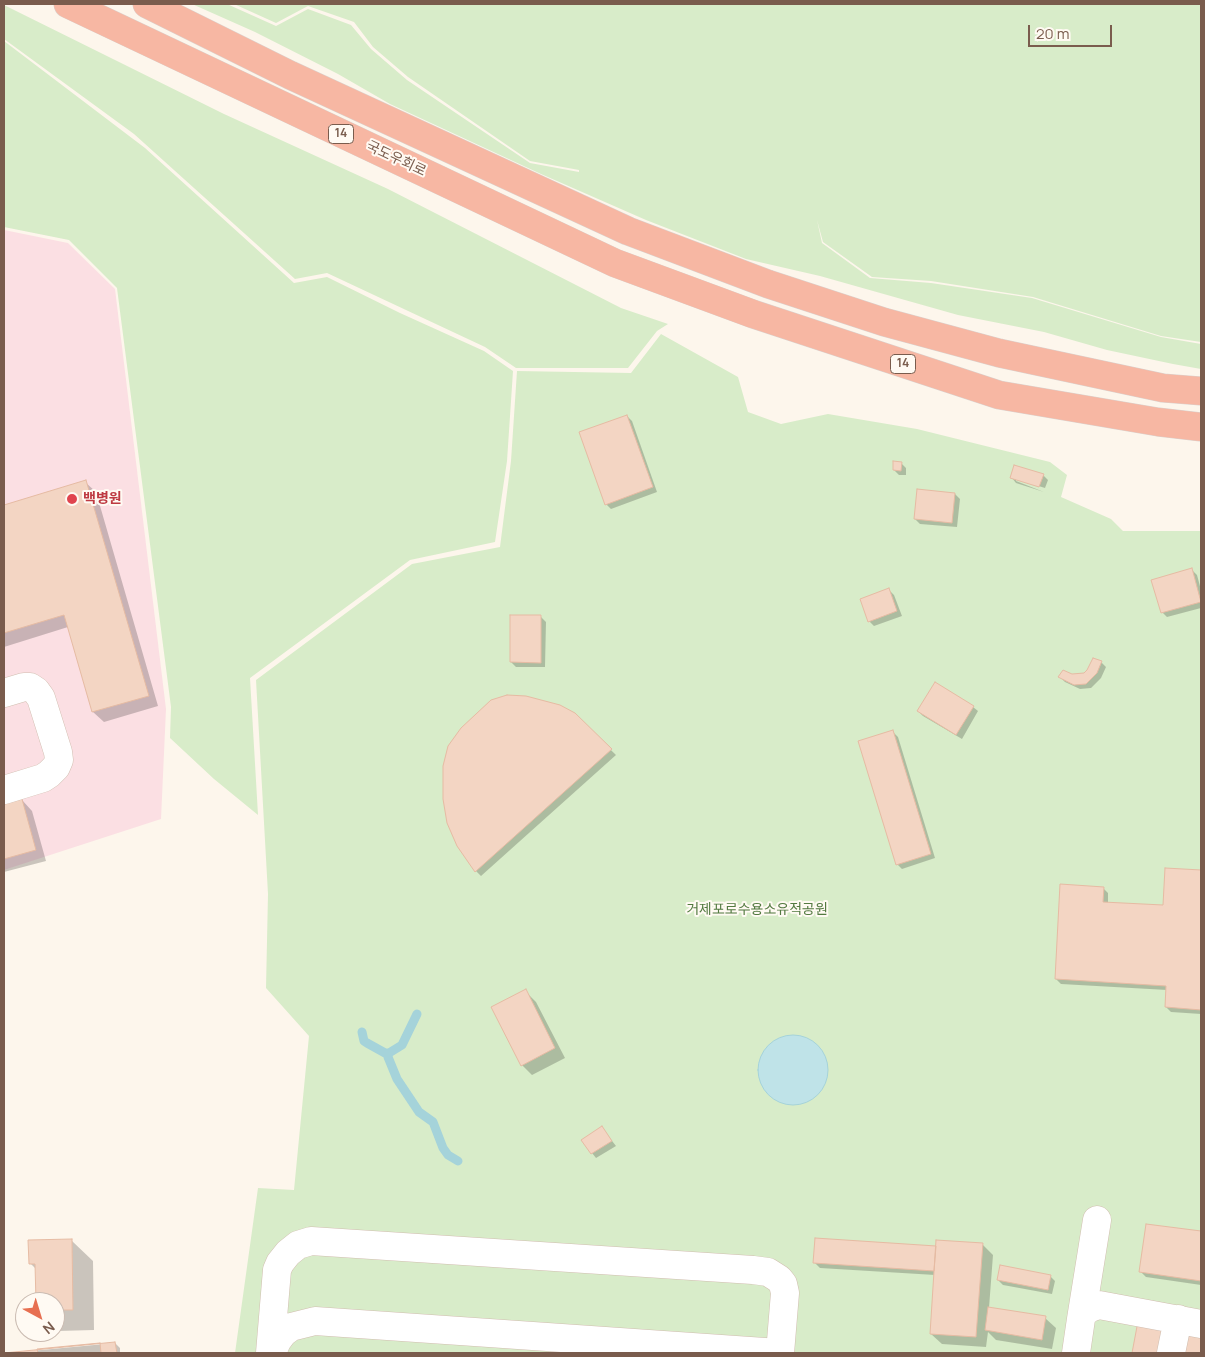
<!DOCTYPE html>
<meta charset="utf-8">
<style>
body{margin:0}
#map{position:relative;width:1205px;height:1357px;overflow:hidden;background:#fdf6ec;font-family:Manrope,sans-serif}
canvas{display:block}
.frame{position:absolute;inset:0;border:5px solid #7a5c4d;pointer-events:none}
.north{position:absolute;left:15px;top:1292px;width:50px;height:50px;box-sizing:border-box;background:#fffaf3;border:1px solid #cabbb1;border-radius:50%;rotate:141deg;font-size:14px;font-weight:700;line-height:20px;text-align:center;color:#7a5c4d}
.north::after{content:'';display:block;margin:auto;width:18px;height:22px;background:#e76f51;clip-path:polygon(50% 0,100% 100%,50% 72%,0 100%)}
.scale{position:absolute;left:1028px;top:25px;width:84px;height:22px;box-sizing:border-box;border:2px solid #7a5c4d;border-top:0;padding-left:6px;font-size:15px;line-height:18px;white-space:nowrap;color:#7a5c4d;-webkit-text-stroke:4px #fffaf3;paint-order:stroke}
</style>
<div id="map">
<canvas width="1205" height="1357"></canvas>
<div class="frame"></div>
<div class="north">N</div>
<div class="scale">20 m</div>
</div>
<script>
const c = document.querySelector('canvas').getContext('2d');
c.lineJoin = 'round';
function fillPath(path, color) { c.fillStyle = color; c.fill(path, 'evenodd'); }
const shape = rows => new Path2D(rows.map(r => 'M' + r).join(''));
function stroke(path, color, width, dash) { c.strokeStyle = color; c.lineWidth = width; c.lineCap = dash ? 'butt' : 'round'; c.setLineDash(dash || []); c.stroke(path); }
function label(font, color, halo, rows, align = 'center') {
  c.font = font + ' Manrope,"Noto Sans KR",sans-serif'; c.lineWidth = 4; c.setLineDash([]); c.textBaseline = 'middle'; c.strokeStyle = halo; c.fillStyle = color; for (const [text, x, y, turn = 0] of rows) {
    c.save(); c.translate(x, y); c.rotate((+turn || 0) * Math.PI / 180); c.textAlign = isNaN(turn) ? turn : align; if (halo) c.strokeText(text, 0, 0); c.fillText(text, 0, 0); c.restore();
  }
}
const medical = shape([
 [4,230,68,243,115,289,166,709,161,819,4,870]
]);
const green = shape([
 [192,4,227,4,276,26,308,9,351,25,371,49,407,80,530,163,579,172,579,170,530,161,408,77,373,47,354,22,308,6,276,23,234,4,1201,4,1201,342,1161,336,1033,297,931,281,872,277,823,242,817,220,822,243,870,278,931,283,1032,298,1161,337,1201,344,1201,369,1173,364,1107,350,1044,332,958,315,820,276,746,259,646,220,541,174,390,104,338,74,255,32],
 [4,5,224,114,388,189,621,308,668,324,657,331,628,368,516,368,485,347,327,273,295,279,134,134,4,39],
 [4,41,145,148,294,283,327,277,400,313,484,351,513,371,507,461,495,542,410,560,250,678,258,815,214,779,170,738,171,707,117,288,69,240,4,227],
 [661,334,738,377,748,412,781,424,828,414,917,429,1050,462,1067,475,1061,497,1111,519,1123,531,1201,531,1201,1353,235,1353,258,1188,294,1190,309,1036,266,988,268,894,256,680,412,564,500,547,511,461,517,371,631,373]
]);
const water = shape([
 '758 1070a35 35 0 1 1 70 0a35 35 0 1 1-70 0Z'
]);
const shadow = shape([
 [627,416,632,421,657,492,611,509,606,504],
 [901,463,906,468,906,475,899,475,894,470],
 [1043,475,1048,480,1045,488,1016,479,1016,481,1044,492,1016,483,1012,478],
 [85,482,96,492,158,706,104,722,93,712,68,627,4,647,4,506],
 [955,494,960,499,957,527,920,524,915,519],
 [1192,570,1197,575,1201,590,1201,608,1167,617,1162,612],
 [889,590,894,595,902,616,874,626,869,621],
 [541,617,546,622,545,667,516,667,511,662],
 [1101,662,1106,667,1101,678,1091,688,1080,689,1065,682,1060,677,1077,676,1085,674],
 [973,707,978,711,962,739,923,716,918,711],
 [574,714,616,755,481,876,476,871],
 [893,732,898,737,935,858,902,869,897,864],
 [22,800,32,811,46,861,4,872,4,805],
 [1167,870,1201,871,1201,1014,1171,1012,1166,1007,1167,990,1061,984,1056,979,1103,888,1108,893,1108,903,1165,906],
 [525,991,536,1002,565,1058,532,1075,522,1065],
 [602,1128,616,1146,596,1158,592,1153],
 [1147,1225,1201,1232,1201,1285,1146,1277,1141,1272],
 [72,1241,93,1261,94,1330,58,1331,55,1328,55,1302,37,1302,37,1270,30,1263],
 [982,1244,993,1255,989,1308,1045,1318,1056,1328,1052,1349,996,1340,988,1332,986,1347,942,1344,931,1334,935,1275,820,1268,815,1263,937,1247],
 [1050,1276,1055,1281,1052,1294,1003,1285,998,1280],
 [1143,1302,1201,1313,1201,1353,1133,1353],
 [115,1343,120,1348,120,1353,10,1353]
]);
const stream = shape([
 [362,1032,364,1041,367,1043,385,1053,389,1053,388,1057,397,1079,419,1112,433,1122,443,1148,448,1155,458,1161],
 [389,1053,402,1045,417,1014]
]);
const building = shape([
 [627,415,653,487,605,505,579,432,627,415],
 [893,461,902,462,901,471,893,470,893,461],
 [1014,465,1044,474,1039,487,1010,478,1014,465],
 [86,480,149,696,92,712,64,615,4,633,4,505,86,480],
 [917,489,955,493,952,523,914,519,917,489],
 [1192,568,1201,602,1161,613,1151,580,1192,568],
 [889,588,897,611,868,622,860,599,889,588],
 [510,615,541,615,541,663,510,662,510,615],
 [1093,658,1102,661,1097,673,1086,684,1074,685,1058,677,1063,670,1072,674,1084,673,1087,670,1093,658],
 [935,682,974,706,956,735,917,711,935,682],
 [507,695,526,696,560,705,575,713,612,749,475,872,457,846,447,823,443,799,443,766,448,746,461,728,491,700,507,695],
 [893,730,931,854,896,865,858,741,893,730],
 [22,799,36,850,4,859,4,804,22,799],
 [1165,868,1201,870,1201,1010,1165,1007,1166,986,1055,979,1060,884,1104,887,1103,902,1163,905,1165,868],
 [526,989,555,1048,521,1066,491,1007,526,989],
 [602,1126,612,1141,591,1154,581,1140,602,1126],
 [1146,1224,1201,1231,1201,1281,1139,1272,1146,1224],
 [815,1238,936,1246,934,1271,813,1263,815,1238],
 [72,1239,73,1310,55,1310,55,1302,36,1302,35,1264,29,1264,28,1240,72,1239],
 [936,1240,983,1243,976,1337,930,1334,936,1240],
 [1000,1265,1051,1275,1048,1290,997,1280,1000,1265],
 [1142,1300,1201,1311,1201,1353,1132,1353,1142,1300],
 [988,1307,1046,1316,1042,1340,985,1330,988,1307],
 [115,1342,117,1353,4,1353,115,1342],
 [100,1343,101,1353,38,1353,37,1349,100,1343]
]);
const minor = shape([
 [4,693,24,687,30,687,36,691,41,698,58,752,59,760,56,767,49,774,43,778,4,790],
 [1081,1319,1097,1220],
 [270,1353,277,1270,280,1263,288,1253,298,1245,311,1241,753,1270,768,1272,779,1279,783,1284,785,1293,780,1353],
 [272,1353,277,1341,283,1333,291,1327,315,1321,779,1353],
 [1076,1353,1081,1319,1083,1313,1090,1308,1099,1305,1201,1324],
 [1171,1353,1178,1319]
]);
const highway = shape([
 [68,4,615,263,753,314,999,395,1158,422,1201,427],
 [147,4,290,75,628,231,768,284,884,322,999,353,1163,388,1201,391]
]);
const markers = [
 [72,499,6,"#e0444e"]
];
const shields = [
 [341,134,25],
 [903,364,25]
];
const shieldNames = [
 ["14",341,134],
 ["14",903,364]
];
const streetNames = [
 ["국도우회로",396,159,25]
];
const healthNames = [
 ["백병원",83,499]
];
const parkNames = [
 ["거제포로수용소유적공원",757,910]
];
fillPath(medical, '#fbdfe3');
fillPath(green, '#d8ecc9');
fillPath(water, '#bfe3e8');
stroke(water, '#a5d3da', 1);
fillPath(shadow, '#0003');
stroke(stream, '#a5d3da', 9);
fillPath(building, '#f3d5c3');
stroke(building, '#e6bba3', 1);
stroke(minor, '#d1beb0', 29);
stroke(highway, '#dad1cd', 29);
stroke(minor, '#fff', 28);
stroke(highway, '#f7b7a3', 28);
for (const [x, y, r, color] of markers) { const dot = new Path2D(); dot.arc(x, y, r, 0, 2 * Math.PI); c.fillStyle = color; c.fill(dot); stroke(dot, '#fffaf3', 2); }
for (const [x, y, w] of shields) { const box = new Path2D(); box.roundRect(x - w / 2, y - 9.5, w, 19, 4); c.fillStyle = '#fffaf3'; c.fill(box); stroke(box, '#7a5c4d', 1); }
label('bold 12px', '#7a5c4d', null, shieldNames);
label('14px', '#7a5c4d', '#fffaf3', streetNames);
label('bold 14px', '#be3a42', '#fffaf3', healthNames, 'left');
label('14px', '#537a41', '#fffaf3', parkNames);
</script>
